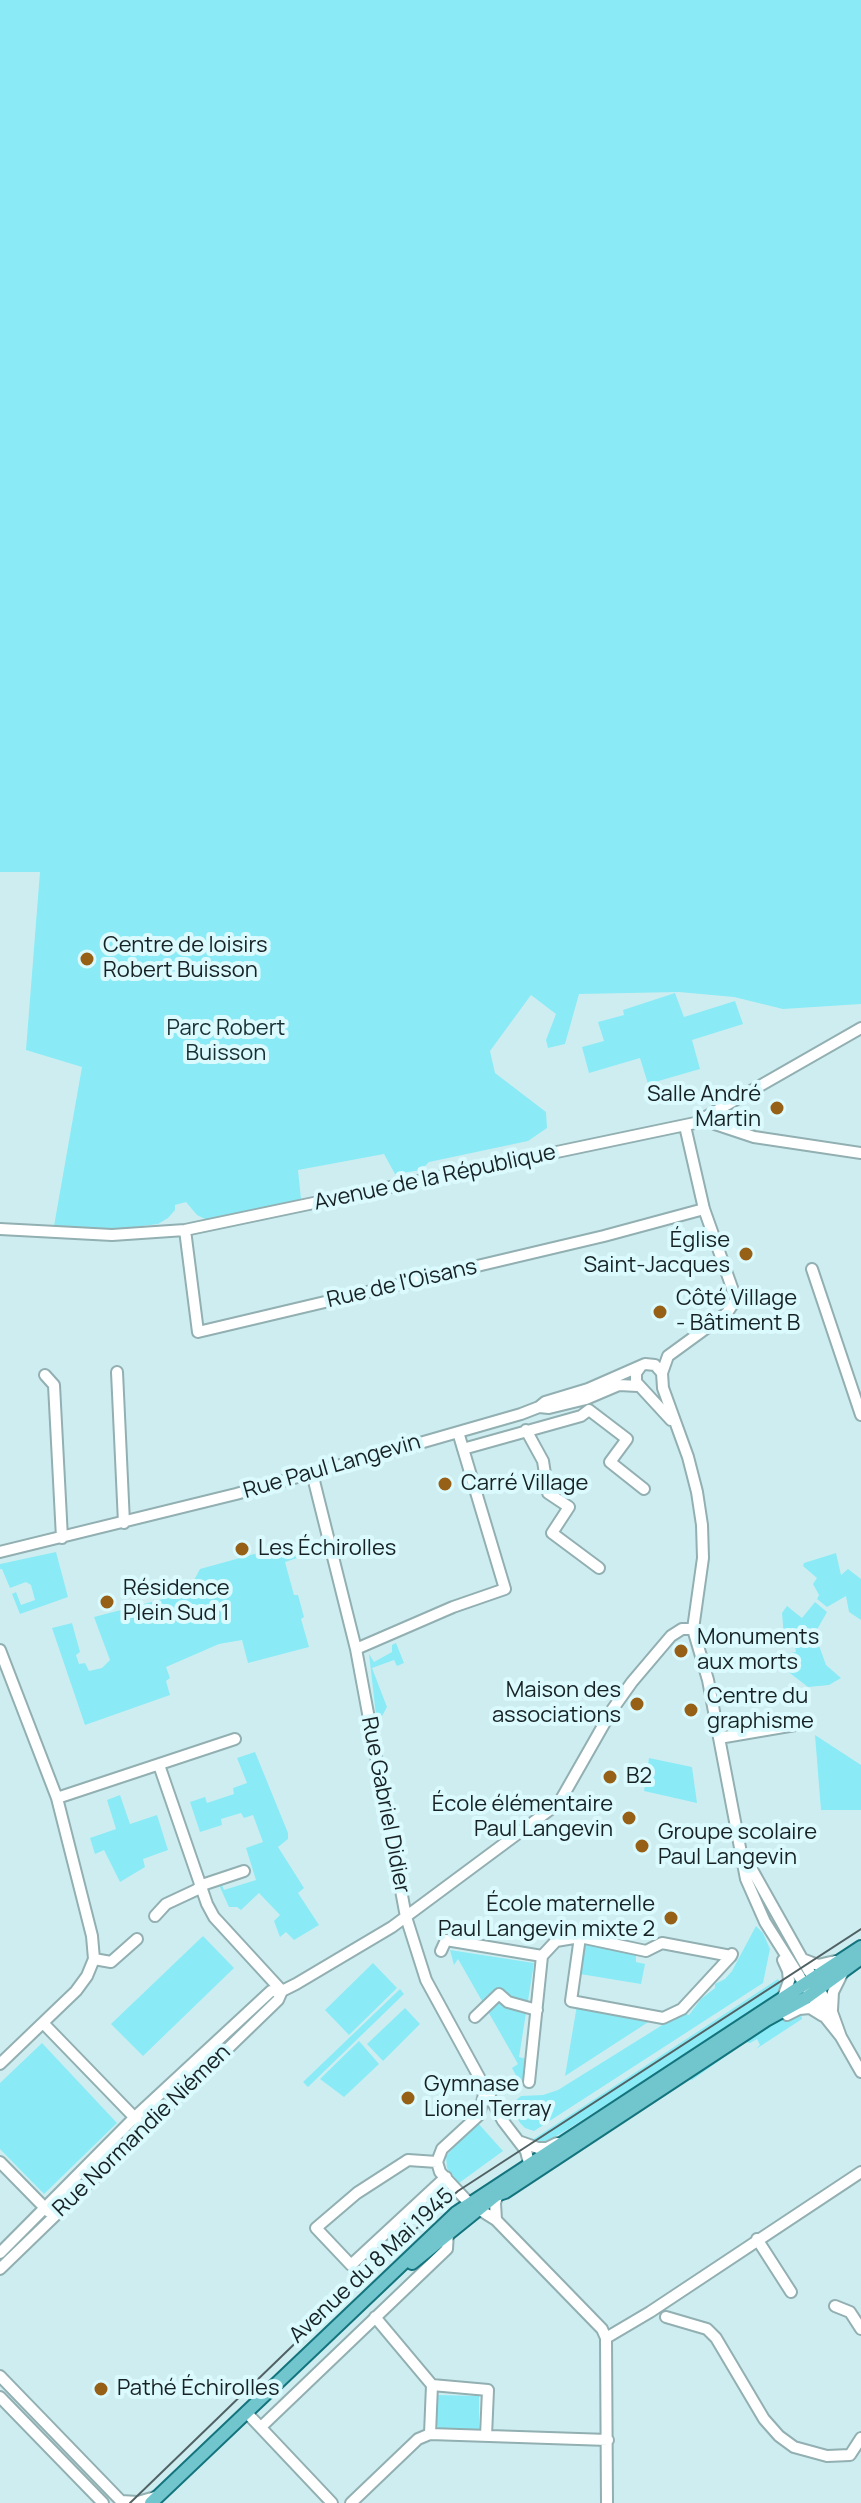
<!DOCTYPE html>
<meta charset="utf-8">
<style>
body{margin:0}
canvas{display:block;background:#ceedf0}
</style>
<canvas width="861" height="2503"></canvas>
<script>
const c = document.querySelector('canvas').getContext('2d');
c.lineJoin = 'round';
function fillPath(path, color) { c.fillStyle = color; c.fill(path, 'evenodd'); }
const shape = rows => new Path2D(rows.map(r => 'M' + r).join(''));
function stroke(path, color, width, dash) { c.strokeStyle = color; c.lineWidth = width; c.lineCap = dash ? 'butt' : 'round'; c.setLineDash(dash || []); c.stroke(path); }
function label(font, color, halo, rows, align = 'center') {
  c.font = font + ' Manrope,sans-serif'; c.lineWidth = 8; c.setLineDash([]); c.textBaseline = 'middle'; c.strokeStyle = halo; c.fillStyle = color; for (const [text, x, y, turn = 0] of rows) {
    c.save(); c.translate(x, y); c.rotate((+turn || 0) * Math.PI / 180); c.textAlign = isNaN(turn) ? turn : align; if (halo) c.strokeText(text, 0, 0); c.fillText(text, 0, 0); c.restore();
  }
}
const green = shape([
 [0,0,861,0,861,1004,783,1009,734,997,679,992,579,994,565,1044,548,1048,546,1040,556,1014,531,995,490,1051,495,1073,546,1112,547,1128,528,1141,429,1162,421,1170,395,1174,384,1154,298,1170,301,1199,215,1219,207,1220,197,1215,186,1202,175,1205,175,1210,168,1218,158,1224,102,1231,54,1226,82,1067,26,1050,40,872,0,872],
 [675,993,684,1017,735,1001,743,1024,692,1040,700,1069,648,1084,640,1058,589,1073,582,1047,604,1041,598,1022,624,1015,623,1010],
 [294,1543,303,1556,285,1562,294,1595,298,1595,304,1617,301,1619,309,1647,248,1663,242,1640,219,1644,166,1667,170,1678,166,1681,170,1695,85,1725,52,1628,72,1623,80,1652,76,1655,79,1664,85,1663,89,1671,102,1668,110,1660,94,1617,163,1599,162,1597,193,1582,200,1569],
 [56,1552,68,1597,20,1614,12,1594,16,1592,21,1605,35,1600,31,1585,26,1582,10,1588,2,1569,0,1569,0,1564],
 [836,1553,841,1575,848,1569,861,1579,861,1620,849,1612,846,1596,827,1607,817,1599,819,1595,813,1584,817,1578,803,1566,804,1563],
 [815,1602,827,1612,815,1633,784,1637,782,1613,787,1606,802,1618],
 [817,1640,826,1665,841,1678,829,1685,808,1687,782,1667,780,1655,796,1652,794,1641],
 [396,1643,404,1663,397,1666,394,1660,372,1668,387,1707,382,1716,376,1715,369,1654,374,1662,392,1652,392,1645],
 [815,1735,861,1765,861,1810,821,1810],
 [255,1752,288,1833,288,1839,278,1847,304,1888,298,1893,319,1925,294,1940,286,1932,280,1937,274,1921,280,1915,259,1893,241,1910,237,1907,229,1907,219,1885,221,1883,224,1890,256,1880,246,1848,263,1842,253,1815,244,1818,241,1813,221,1819,222,1825,200,1832,190,1802,205,1797,207,1803,234,1794,233,1788,247,1783,237,1758],
 [649,1758,692,1767,697,1803,644,1791],
 [120,1795,130,1824,157,1815,168,1850,143,1859,145,1867,120,1882,104,1850,95,1854,90,1838,116,1829,107,1800],
 [756,1926,763,1933,770,1949,763,1983,534,2131,525,2128,520,2123,510,2105,521,2096,543,2095,558,2090,672,2019,686,2007,686,2014,689,2015,701,1999,715,1988,715,1984,725,1979,732,1971],
 [203,1936,234,1968,143,2056,111,2024],
 [585,1945,636,1953,636,1962,645,1964,641,1984,580,1974],
 [450,1950,534,1963,519,2057,527,2059,523,2084,520,2083,512,2068,518,2064,458,1959,454,1965],
 [373,1963,397,1988,349,2035,325,2010],
 [778,1979,784,1989,778,1996,565,2131,542,2144,529,2142],
 [400,1989,404,1994,308,2087,303,2082],
 [577,2005,653,2019,565,2076],
 [405,2008,420,2024,383,2061,367,2044],
 [801,2011,802,2019,756,2049,760,2045,757,2039,750,2043,746,2042,692,2080,689,2079,688,2076,746,2037],
 [359,2041,379,2064,344,2097,320,2079],
 [42,2043,117,2123,44,2194,0,2149,0,2083],
 [477,2122,503,2151,459,2183,447,2168,446,2156],
 [437,2395,479,2396,479,2431,438,2428,436,2422]
]);
const minor = shape([
 [709,1116,715,1124,754,1137,861,1153],
 [0,1229,112,1235,185,1230,695,1123,861,1028],
 [185,1230,198,1332,604,1236,704,1209],
 [812,1269,861,1415],
 [641,1366,636,1373,636,1382,671,1420],
 [117,1372,124,1523],
 [662,1373,668,1356,727,1313,736,1299,704,1209,685,1126],
 [45,1375,54,1385,62,1538],
 [539,1407,549,1408,586,1399,619,1385,638,1386],
 [589,1410,627,1439,610,1462,644,1489],
 [526,1430,543,1461,548,1493,569,1507,552,1533,599,1568],
 [463,1449,581,1416,589,1410],
 [312,1473,356,1649,406,1917,426,1980,503,2121,526,2151,529,2163,527,2169],
 [0,1552,236,1494,413,1445,521,1414,539,1407,545,1402,588,1389,645,1364,655,1365,662,1373,663,1388,688,1457,697,1492,702,1525,703,1558,693,1629,708,1680,746,1879,765,1922,825,2017,841,2037],
 [356,1649,453,1607,505,1589,458,1432],
 [0,1650,57,1798,92,1936,94,1959,87,1976,76,1991,0,2064],
 [719,1738,801,1724],
 [159,1765,207,1904,214,1917,282,1991],
 [57,1798,235,1739],
 [746,1859,832,2012,841,2037,861,2072],
 [155,1916,166,1904,196,1890,205,1884,244,1871],
 [580,1937,571,2001,663,2018,682,2009,731,1956],
 [441,1951,446,1940,542,1956],
 [542,1956,556,1941,580,1937,646,1951,662,1943,731,1956,732,1954],
 [94,1959,111,1962,137,1939],
 [802,1959,818,1965,835,1961],
 [783,1960,788,1971,789,1981,783,1997],
 [832,2010,833,1992,843,1972],
 [787,2015,799,2009,810,2008,823,2016],
 [475,2017,499,1994,508,2002,537,2010],
 [44,2024,137,2120],
 [529,2082,542,1956],
 [486,2086,479,2115,442,2149,437,2162,440,2172,469,2203,496,2220,602,2329,606,2338,607,2503],
 [521,2142,538,2148,547,2148,557,2143],
 [0,2162,49,2212],
 [437,2162,408,2160,357,2193,316,2228,351,2265,446,2177],
 [496,2220,495,2203,499,2191],
 [757,2239,791,2292],
 [0,2253,135,2117,271,1991,282,1991,296,1984,392,1927,559,1803,612,1710,632,1682,671,1636,682,1629,693,1629],
 [0,2269,278,2000,282,1991],
 [835,2306,850,2312,861,2329],
 [375,2317,432,2385,430,2434],
 [666,2317,707,2329,716,2338,764,2419,779,2436,794,2447,827,2456,850,2455,861,2438],
 [606,2338,650,2312,861,2172],
 [0,2376,121,2501,138,2502,155,2497],
 [432,2385,488,2390,486,2436],
 [0,2397,103,2503],
 [246,2412,332,2503],
 [261,2427,447,2249,448,2232],
 [351,2503,418,2439,430,2434,608,2440]
]);
const major = shape([
 [412,2263,496,2195,505,2192,766,2020,806,1998,861,1958],
 [151,2503,456,2213,861,1947]
]);
const tram = shape([
 [130,2503,374,2267,458,2191,861,1929]
]);
const markers = [
 [87,959,8,"#966017"],
 [777,1108,8,"#966017"],
 [746,1254,8,"#966017"],
 [660,1312,8,"#966017"],
 [445,1484,8,"#966017"],
 [242,1549,8,"#966017"],
 [107,1602,8,"#966017"],
 [681,1651,8,"#966017"],
 [637,1704,8,"#966017"],
 [691,1710,8,"#966017"],
 [610,1777,8,"#966017"],
 [629,1818,8,"#966017"],
 [642,1846,8,"#966017"],
 [671,1918,8,"#966017"],
 [408,2098,8,"#966017"],
 [101,2389,8,"#966017"]
];
const poiNames = [
 ["Centre de loisirs",103,946],
 ["Robert Buisson",103,971],
 ["Salle André",761,1095,"right"],
 ["Martin",761,1120,"right"],
 ["Église",730,1241,"right"],
 ["Saint-Jacques",730,1266,"right"],
 ["Côté Village",676,1299],
 ["- Bâtiment B",676,1324],
 ["Carré Village",461,1484],
 ["Les Échirolles",258,1549],
 ["Résidence",123,1589],
 ["Plein Sud 1",123,1614],
 ["Monuments",697,1638],
 ["aux morts",697,1663],
 ["Maison des",621,1691,"right"],
 ["associations",621,1716,"right"],
 ["Centre du",707,1697],
 ["graphisme",707,1722],
 ["B2",626,1777],
 ["École élémentaire",613,1805,"right"],
 ["Paul Langevin",613,1830,"right"],
 ["Groupe scolaire",658,1833],
 ["Paul Langevin",658,1858],
 ["École maternelle",655,1905,"right"],
 ["Paul Langevin mixte 2",655,1930,"right"],
 ["Gymnase",424,2085],
 ["Lionel Terray",424,2110],
 ["Pathé Échirolles",117,2389]
];
const parkNames = [
 ["Parc Robert",226,1029],
 ["Buisson",226,1054]
];
const streetNames = [
 ["Avenue de la République",435,1178,-12],
 ["Rue de l'Oisans",402,1284,-13],
 ["Rue Paul Langevin",332,1467,-16],
 ["Rue Gabriel Didier",385,1805,79],
 ["Rue Normandie Niémen",142,2131,-44],
 ["Avenue du 8 Mai 1945",372,2266,-43]
];
fillPath(green, '#8aebf6');
stroke(minor, '#92afb2', 14);
stroke(major, '#14747d', 16);
stroke(minor, '#fff', 10);
stroke(major, '#71c6ce', 12);
stroke(tram, '#516264', 2);
for (const [x, y, r, color] of markers) { const dot = new Path2D(); dot.arc(x, y, r, 0, 2 * Math.PI); c.fillStyle = color; c.fill(dot); stroke(dot, '#dbfafe', 3); }
label('22px', '#172224', '#dbfafe', poiNames, 'left');
label('22px', '#193033', '#dbfafe', parkNames);
label('22px', '#172224', '#dbfafe', streetNames);
</script>
